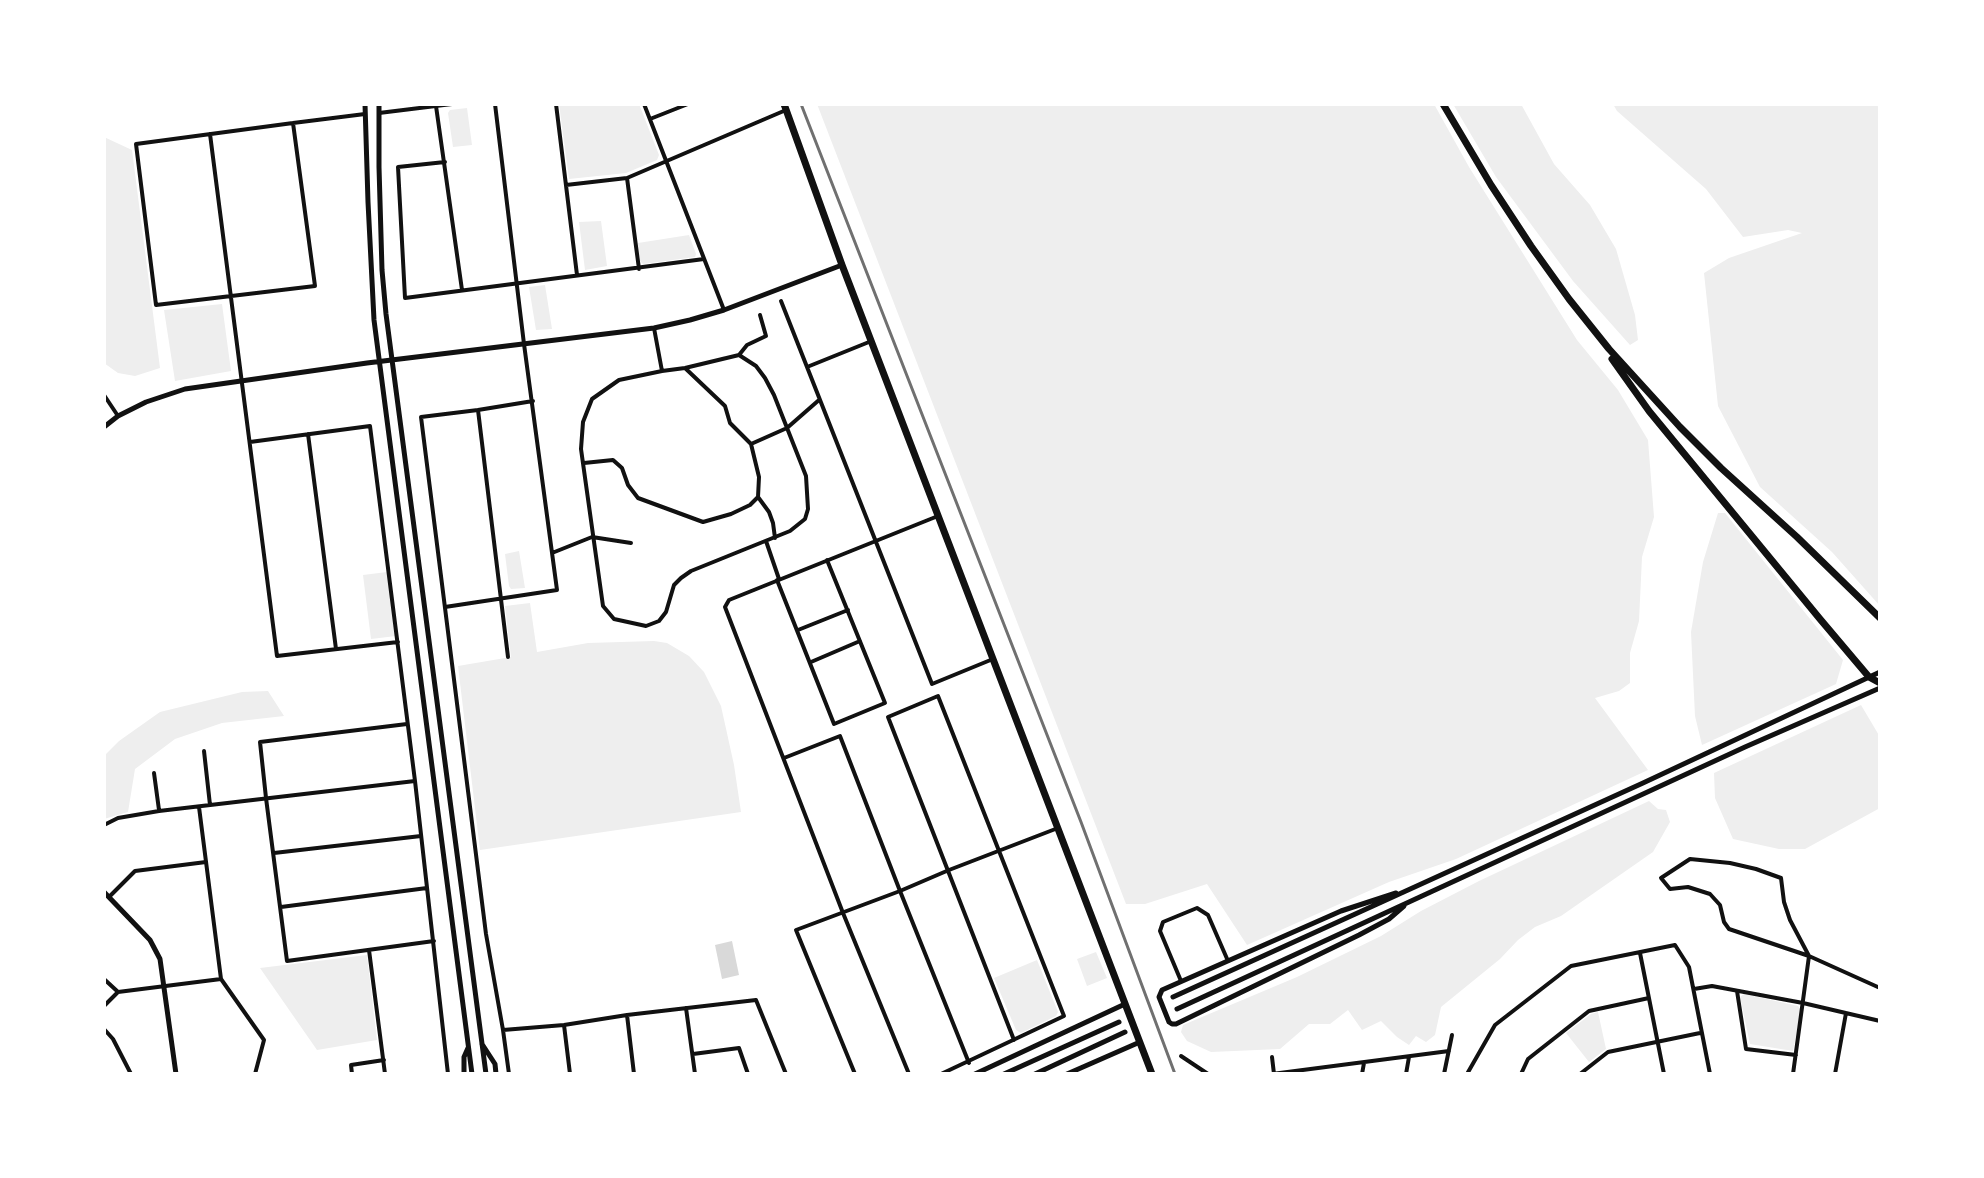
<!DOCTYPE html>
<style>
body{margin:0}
#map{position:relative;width:1984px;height:1178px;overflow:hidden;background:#fff;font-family:Overpass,sans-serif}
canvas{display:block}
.frame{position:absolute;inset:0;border:106px solid #fff;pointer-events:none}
</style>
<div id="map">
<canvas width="1984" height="1178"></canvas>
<div class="frame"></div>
</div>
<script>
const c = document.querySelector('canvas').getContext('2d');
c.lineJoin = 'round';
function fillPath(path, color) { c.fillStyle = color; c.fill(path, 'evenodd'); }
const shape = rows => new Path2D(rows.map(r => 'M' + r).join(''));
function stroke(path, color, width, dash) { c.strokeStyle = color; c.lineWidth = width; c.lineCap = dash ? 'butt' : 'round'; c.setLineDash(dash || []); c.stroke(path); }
const green = shape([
 [559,104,639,104,659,155,657,160,626,173,569,179],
 [817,104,1434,104,1469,167,1577,340,1618,390,1648,440,1654,517,1642,557,1639,621,1630,653,1630,683,1619,691,1595,698,1648,770,1456,859,1389,882,1247,945,1207,884,1145,904,1126,904],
 [1453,104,1521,104,1554,164,1590,205,1616,249,1635,315,1638,340,1630,345,1573,281,1496,177],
 [1613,104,1876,104,1880,109,1880,606,1832,552,1760,487,1718,406,1704,273,1729,258,1802,233,1788,230,1743,237,1706,189,1617,111],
 [467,108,472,145,453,147,448,113,450,110],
 [104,137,132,150,160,368,135,376,118,373,104,363],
 [601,221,607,266,585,270,579,222],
 [689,235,696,254,695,257,643,264,640,261,638,243],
 [545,285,552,329,536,330,529,287],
 [222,304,231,371,175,381,164,310],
 [1718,513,1725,513,1843,660,1836,684,1702,745,1695,716,1691,632,1703,562],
 [519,551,525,588,511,589,509,586,505,554],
 [387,572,396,636,371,639,363,575],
 [530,603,537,652,588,643,654,641,667,643,689,656,704,672,721,706,734,765,741,812,480,850,458,666,511,657,505,606],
 [268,691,284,716,222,723,175,739,135,769,128,812,104,819,104,756,119,741,160,712,242,692],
 [1861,705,1880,737,1880,808,1805,849,1779,849,1733,839,1715,798,1714,773],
 [1649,801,1658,809,1666,810,1670,822,1653,852,1561,916,1535,927,1518,940,1500,959,1441,1007,1435,1035,1426,1042,1416,1036,1409,1045,1397,1037,1381,1021,1362,1030,1348,1010,1330,1024,1309,1024,1280,1049,1211,1052,1187,1041,1181,1032,1183,1025,1297,977,1381,936,1421,911,1479,881],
 [1096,952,1107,978,1087,986,1077,959],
 [367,955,377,1040,317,1050,260,968],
 [1037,960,1058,1012,1056,1016,1021,1033,1016,1030,994,978],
 [1744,994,1798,1006,1801,1010,1793,1051,1750,1044,1740,997],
 [1598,1012,1606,1049,1589,1062,1566,1033,1591,1014]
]);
const water = shape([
 [732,941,739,975,722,979,715,945]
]);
const minor = shape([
 [556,104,577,275],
 [644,104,724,310],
 [436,106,462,290],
 [379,113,452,104],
 [650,119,688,104],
 [293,123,315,286,156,305,136,144,293,123,365,114],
 [210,134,277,656,398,642],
 [445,162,398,167,405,298,704,259],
 [627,178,639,269],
 [566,185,627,178,786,110],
 [781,301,932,684,993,659],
 [654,328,662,371],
 [739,355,756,366,765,378,774,395,806,476,808,509,805,519,790,531,691,571,681,578,674,585,666,612,659,621,646,626,614,619,603,606,581,449,583,422,592,399,619,380,662,371,685,368,739,355],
 [739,355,747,345,766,336,760,315],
 [807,367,869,342],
 [104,395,118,416],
 [478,410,533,401],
 [308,434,336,649],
 [250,442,370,426,415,781,448,1074],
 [751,444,787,428,819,400],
 [584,463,613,460,622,468,628,485,638,498,703,522,731,514,750,505,758,497,759,477,751,444,730,423,725,406,685,368],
 [758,497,769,512,773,523,775,538],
 [766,541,779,579],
 [552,553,592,537,631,543],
 [777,580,834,724,885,703,827,560],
 [445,607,557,590,524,344,495,104],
 [798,630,848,610],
 [508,657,478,410,421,417,486,934,503,1030,564,1025,627,1015,756,1000,786,1074],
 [811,662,860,641],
 [407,724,260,742,266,798,287,961,434,941],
 [204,751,210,805],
 [784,758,840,736,900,891,969,1063],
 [154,773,159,810],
 [199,807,221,979,264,1040,255,1074],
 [104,825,118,818,159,811,415,781],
 [274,853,421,836],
 [109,897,135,871,206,862],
 [281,907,427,888],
 [369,950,385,1074],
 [1640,953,1664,1074],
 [104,979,117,991],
 [1181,981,1160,931,1163,922,1197,908,1208,915,1228,961],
 [1694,989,1712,986,1803,1003,1880,1021],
 [1737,991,1746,1049,1796,1055],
 [104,1006,118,992,221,979],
 [686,1008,695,1074],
 [627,1015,634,1074],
 [564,1025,570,1074],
 [104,1029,113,1039,131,1074],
 [503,1030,509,1074],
 [693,1054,739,1048,748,1074],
 [1181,1056,1208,1074],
 [1272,1057,1274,1074],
 [352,1074,351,1065,384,1060],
 [855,1074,796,930,900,891,949,870,1058,828],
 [909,1074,843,913,725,607,729,600,938,516],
 [941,1074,1064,1016,938,696,888,717,1014,1040],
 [1272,1074,1449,1051],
 [1362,1074,1364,1063],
 [1406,1074,1409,1057],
 [1444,1074,1452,1035],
 [1467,1074,1495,1025,1571,966,1675,945,1689,967,1710,1074],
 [1521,1074,1528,1059,1589,1011,1649,998],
 [1580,1074,1608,1052,1700,1033],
 [1793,1074,1809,956,1790,920,1784,902,1781,878,1756,869,1730,863,1690,859,1661,878,1670,889,1688,887,1710,894,1720,905,1724,922,1729,929,1809,956,1880,988],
 [1835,1074,1846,1013]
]);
const tertiary = shape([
 [365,104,368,202,374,320,472,1074],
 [379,104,379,167,382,270,386,314,486,1074],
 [104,427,118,416,146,402,185,389,367,363,654,328,690,320,724,310,842,265],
 [104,892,150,940,160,959,176,1074],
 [1396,893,1341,911,1162,990,1159,997,1169,1022,1172,1024,1176,1024,1359,935,1389,919,1404,906],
 [1173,997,1643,783,1880,672],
 [1177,1009,1745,747,1880,688],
 [482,1044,495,1064,496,1074],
 [464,1074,464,1057,468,1048],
 [975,1074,1125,1004],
 [1004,1074,1119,1022],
 [1035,1074,1125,1032],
 [1067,1074,1140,1042]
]);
const primary = shape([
 [784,104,842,265,1152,1074],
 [1443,104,1491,185,1531,246,1569,299,1609,349,1680,427,1721,468,1797,537,1880,618],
 [1612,359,1649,411,1820,619,1869,677,1880,683]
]);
const rail = shape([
 [801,104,1081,822,1175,1074]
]);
fillPath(green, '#eee');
fillPath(water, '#d9d9d9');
stroke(minor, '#111', 4);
stroke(tertiary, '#111', 5);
stroke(primary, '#111', 7);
stroke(rail, '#707070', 3);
</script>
